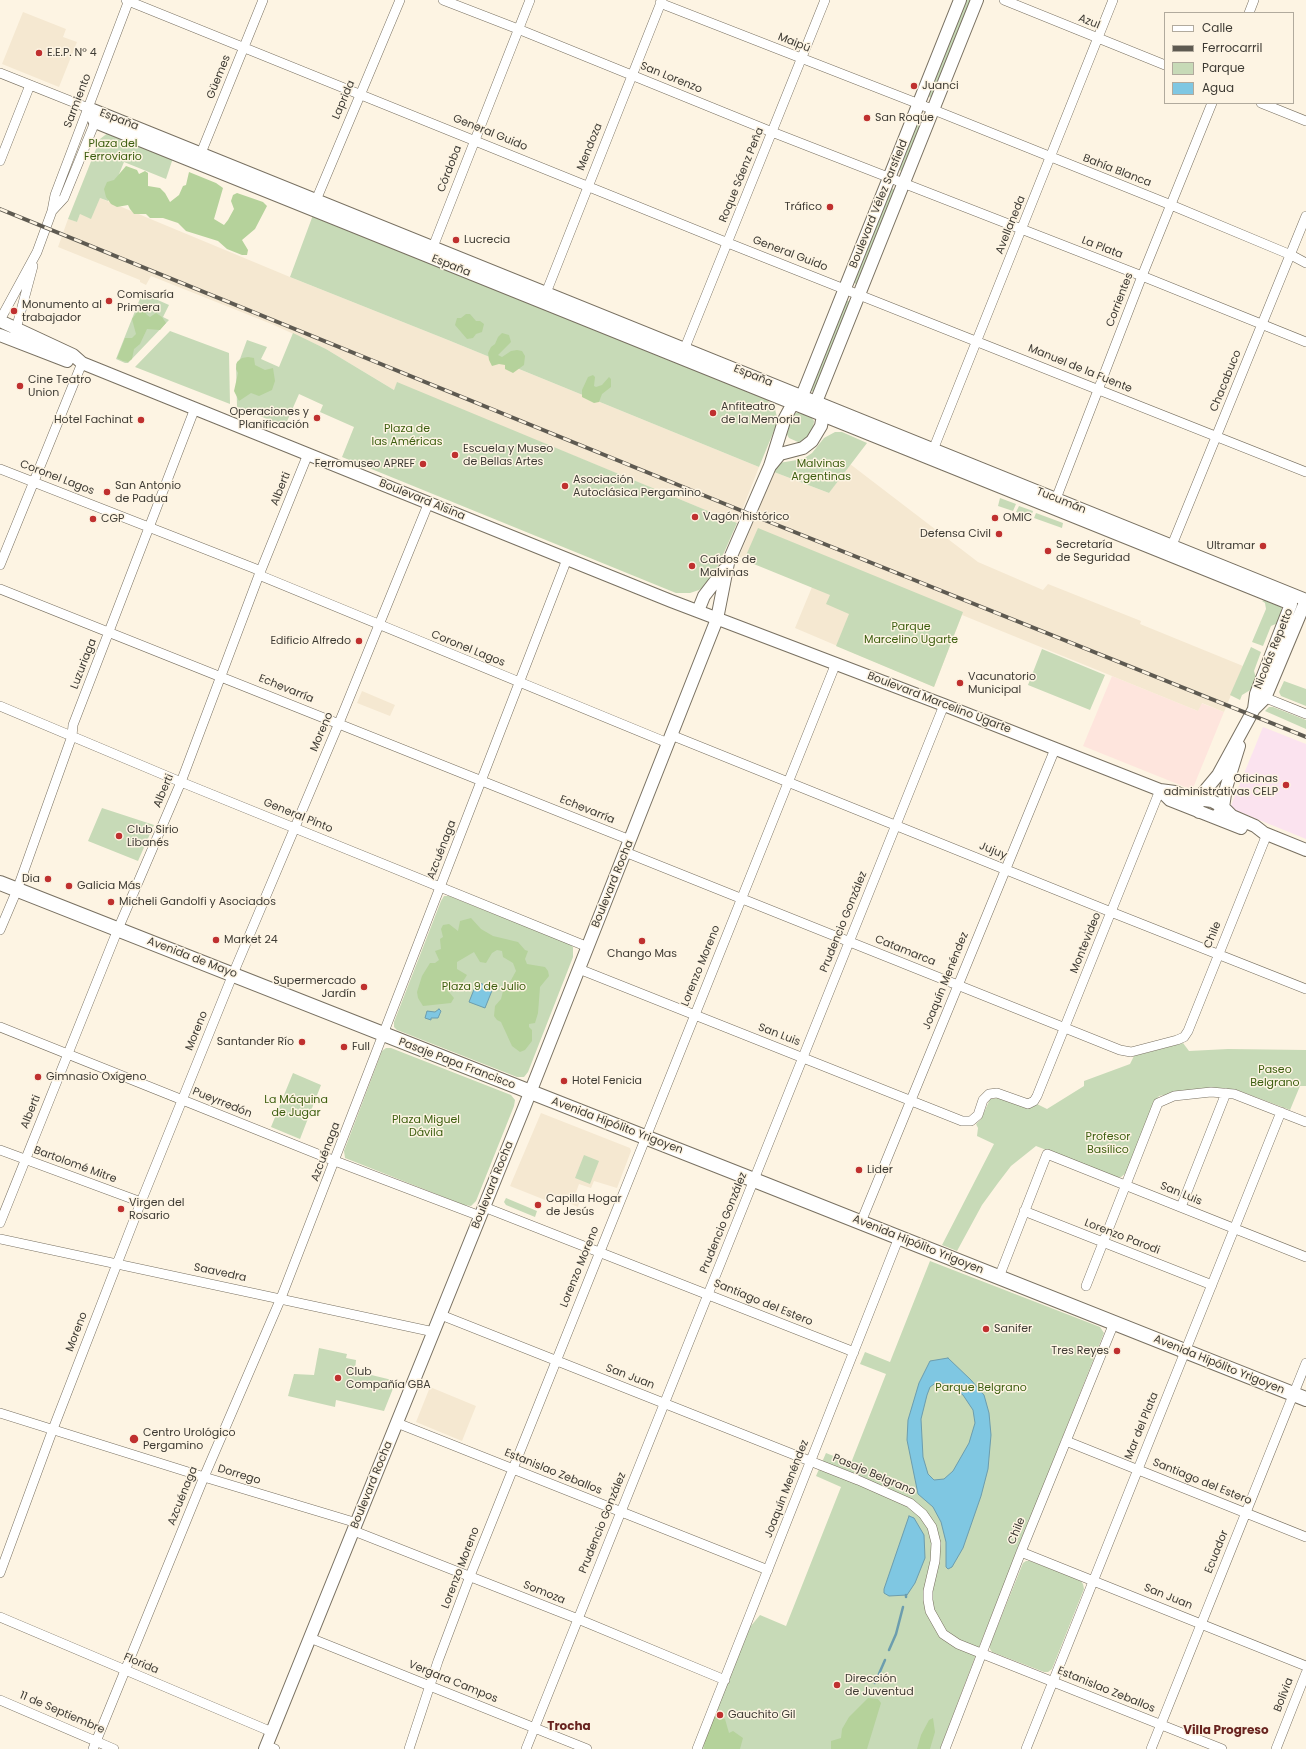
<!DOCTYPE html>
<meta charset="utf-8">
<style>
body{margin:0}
#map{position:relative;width:1306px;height:1749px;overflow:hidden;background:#fdf4e3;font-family:Poppins,sans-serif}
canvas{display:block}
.legend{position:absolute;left:1164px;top:12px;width:130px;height:92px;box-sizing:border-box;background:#fdf4e3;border:1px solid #b1aa9d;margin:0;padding:5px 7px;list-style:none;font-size:12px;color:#3e3b34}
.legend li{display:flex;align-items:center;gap:8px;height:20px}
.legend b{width:20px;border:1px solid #b1aa9d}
</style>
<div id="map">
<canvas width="1306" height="1749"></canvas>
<ul class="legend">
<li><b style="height:5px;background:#fff"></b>Calle</li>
<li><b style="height:5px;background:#5e5a51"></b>Ferrocarril</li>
<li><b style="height:11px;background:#c7dab7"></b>Parque</li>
<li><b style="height:11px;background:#7fc7e2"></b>Agua</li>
</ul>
</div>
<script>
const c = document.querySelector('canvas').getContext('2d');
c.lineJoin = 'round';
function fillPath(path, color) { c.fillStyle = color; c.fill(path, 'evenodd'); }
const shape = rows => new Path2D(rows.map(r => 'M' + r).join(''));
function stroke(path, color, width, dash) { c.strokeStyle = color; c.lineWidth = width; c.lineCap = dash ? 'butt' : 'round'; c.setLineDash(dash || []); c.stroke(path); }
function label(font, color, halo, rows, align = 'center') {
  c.font = font + ' Poppins,sans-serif'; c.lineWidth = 3; c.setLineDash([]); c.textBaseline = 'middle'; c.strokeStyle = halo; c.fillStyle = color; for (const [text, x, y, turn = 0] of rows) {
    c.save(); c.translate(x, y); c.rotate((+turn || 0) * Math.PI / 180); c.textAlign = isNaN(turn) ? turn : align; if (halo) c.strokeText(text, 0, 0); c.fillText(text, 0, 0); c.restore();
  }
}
const commercial = shape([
 [1263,727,1306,744,1306,839,1230,808]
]);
const industrial = shape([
 [1112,676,1198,711,1201,703,1224,712,1193,788,1190,789,1083,746]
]);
const built = shape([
 [23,12,66,29,63,37,77,42,59,87,2,64],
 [100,198,290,277,448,340,759,467,737,523,397,383,394,390,326,349,274,325,151,276,146,285,140,282,140,280,58,247,68,219,77,222,80,214],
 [850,464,978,562,1043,590,1048,584,1141,621,1140,624,1243,666,1224,712,1202,703,1198,711,962,615,934,687,795,628,812,587,739,557,774,472,829,493],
 [362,691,395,705,390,716,357,703],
 [541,1113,630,1148,631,1151,617,1188,594,1181,591,1188,579,1184,574,1198,570,1196,569,1199,579,1203,578,1207,547,1194,545,1200,510,1186],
 [430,1387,476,1406,462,1441,416,1422]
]);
const green = shape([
 [965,0,972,0,933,97,931,98,928,95],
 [919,116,923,117,924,120,903,171,901,171,898,169],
 [109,132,173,158,166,179,124,162,108,201,100,198,91,219,80,214,77,222,68,219,100,139],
 [891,188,896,190,858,283,856,284,853,282],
 [313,215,764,396,775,409,778,421,759,467,448,340,290,277],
 [143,291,152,295,151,297,169,305,163,317,169,320,128,363,125,363,116,359],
 [846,300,851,302,814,392,811,391,810,389],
 [170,331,229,353,230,404,135,367],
 [293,333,326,349,394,390,397,382,737,523,716,571,706,586,699,590,690,593,676,593,342,457,354,427,320,412,323,405,299,394,285,426,237,407,236,364,240,359,247,340,267,347,261,359,279,367],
 [804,412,809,414,814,421,813,429,811,435,802,442,798,442,789,438,785,431,789,418,796,413],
 [835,432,842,432,867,443,829,493,774,472,779,463,803,459,812,453,824,438],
 [1000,498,1016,504,1013,511,998,506],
 [1019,506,1033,511,1031,517,1016,512],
 [1036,513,1063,523,1062,528,1034,518],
 [758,528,963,612,934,687,836,646,849,614,826,604,830,595,744,560],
 [1267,599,1281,606,1282,611,1278,623,1271,626,1263,646,1252,642,1266,609,1265,603,1262,601],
 [1251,647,1261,652,1254,671,1256,678,1252,689,1242,695,1240,700,1230,695],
 [1042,649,1105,675,1090,710,1028,685],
 [1284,681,1306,689,1306,706,1281,696,1279,692],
 [1269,707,1273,707,1306,720,1306,729,1265,711],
 [102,808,154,825,138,861,88,841],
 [444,896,449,896,569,944,573,947,573,957,528,1072,524,1077,517,1077,397,1030,394,1027,394,1022,441,901],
 [1183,1043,1189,1051,1228,1049,1306,1050,1306,1086,1300,1086,1290,1110,1237,1090,1212,1089,1180,1092,1159,1096,1155,1101,1126,1173,1121,1177,1116,1177,1036,1146,1011,1166,998,1183,982,1205,957,1251,942,1245,994,1144,977,1136,978,1128,976,1124,981,1119,990,1099,999,1098,1027,1108,1037,1104,1047,1109,1084,1086,1084,1081,1130,1064,1134,1056],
 [386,1048,391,1048,511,1095,515,1100,514,1106,476,1201,471,1206,464,1205,345,1158,344,1151,382,1051],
 [293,1073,321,1085,300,1139,271,1127],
 [584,1155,599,1161,590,1184,575,1178],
 [506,1198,537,1211,535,1217,506,1205,504,1202],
 [930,1261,1100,1327,1104,1333,977,1652,940,1749,701,1749,750,1627,760,1615,786,1626,841,1487,816,1476,826,1453,851,1463,886,1374,860,1364,865,1352,890,1362],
 [319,1348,347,1354,346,1358,356,1360,355,1371,396,1381,384,1411,336,1400,335,1407,288,1396,294,1374,314,1375],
 [1026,1561,1030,1561,1080,1580,1083,1584,1084,1589,1052,1669,1048,1672,1044,1672,992,1652,990,1649,990,1645,1023,1563]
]);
const forest = shape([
 [126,166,137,170,139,174,145,171,148,173,148,186,160,188,165,193,170,202,179,195,183,186,186,185,189,172,216,183,223,188,214,219,224,225,228,220,234,209,231,201,233,195,237,193,263,202,267,206,255,229,242,240,248,250,247,255,242,255,227,249,218,241,186,231,178,223,163,218,150,218,146,214,134,214,130,209,128,205,117,207,111,204,106,197,104,189,107,182,114,180],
 [141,307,147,315,150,317,156,313,162,317,166,323,160,330,147,329,140,344,134,349,132,359,128,362,123,361,117,358,125,338,132,338,136,334,132,319],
 [466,314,470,314,476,321,480,321,484,324,482,332,476,334,473,338,467,339,455,325,457,318,461,318],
 [502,333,509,335,511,342,498,355,502,357,511,351,517,350,522,351,525,356,524,365,513,373,505,369,505,365,499,364,492,366,489,360,488,353,491,347,495,344,498,337],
 [248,357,254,358,255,365,265,370,273,368,275,381,272,390,259,396,251,393,239,401,234,391,238,373,236,369,237,362,242,358],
 [593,375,595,377,594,386,596,387,602,385,609,377,611,379,611,387,602,394,599,402,594,403,582,397,582,390,588,377],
 [471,918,481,929,493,936,518,942,525,950,528,951,525,959,527,964,545,967,548,971,549,976,540,987,538,1013,535,1023,529,1024,529,1027,532,1030,532,1041,525,1050,520,1052,512,1046,501,1022,497,1020,494,1016,495,1006,501,999,504,987,510,982,516,971,513,963,503,957,502,951,497,950,492,953,486,963,480,962,474,952,457,962,457,969,467,975,462,983,456,981,450,989,449,992,454,998,451,1003,423,1006,418,998,417,992,422,976,430,963,435,963,439,960,435,951,441,949,440,939,443,937,441,929,443,925,449,924,458,931,460,921],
 [868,1698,878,1699,881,1703,867,1749,831,1749,831,1741,841,1738,842,1729,849,1717],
 [715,1715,725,1719,729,1733,733,1731,743,1738,740,1749,704,1749,706,1726],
 [933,1718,935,1732,930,1749,917,1749,921,1735,929,1720]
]);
const water = shape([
 [477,982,493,988,485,1008,469,1002,477,982],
 [439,1009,441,1011,438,1018,431,1018,431,1020,425,1018,427,1011,435,1012,439,1009],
 [948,1358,971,1380,984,1395,989,1413,991,1435,988,1469,981,1496,963,1548,952,1567,948,1569,946,1567,946,1542,941,1522,933,1507,918,1494,907,1440,908,1420,919,1383,930,1361,948,1358],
 [937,1382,949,1385,963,1395,973,1410,975,1423,969,1443,953,1471,944,1479,934,1480,928,1474,923,1457,921,1419,927,1395,930,1387,937,1382],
 [909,1516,914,1518,924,1535,925,1558,915,1583,907,1595,889,1596,884,1593,884,1589,909,1516]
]);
const stream = shape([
 [906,1597,906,1595],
 [889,1650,896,1634,903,1607],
 [875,1683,885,1660]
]);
const street = shape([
 [126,0,728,243,1306,472],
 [443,0,518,29,772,132,1142,276,1306,342],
 [1004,0,1165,65],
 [660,3,919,104,1171,205,1291,255,1306,263],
 [1249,13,1254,0],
 [0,73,88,108],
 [1261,103,1306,121],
 [199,158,263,0],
 [0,161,30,85],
 [314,205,400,0],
 [52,211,64,198,95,122],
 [431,252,530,0],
 [544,298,662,0],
 [0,320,37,252,52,211,55,195,129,0],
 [15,333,33,266],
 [682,355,825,0],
 [931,455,1113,0],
 [0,469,261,571],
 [1054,504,1142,276,1212,103],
 [1170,550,1306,216],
 [0,565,82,363],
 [259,575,668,743],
 [0,589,630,840],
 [1261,696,1306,714],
 [0,706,181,782,588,947],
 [671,735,1111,912,1306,989],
 [625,852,1120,1050,1131,1052,1177,1040,1184,1037,1188,1031,1267,834],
 [0,930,17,890,72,736,73,725,195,408],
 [579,969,962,1121,971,1121,978,1115,983,1100,989,1094,997,1093,1028,1104,1034,1101,1037,1096,1160,790],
 [0,1027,335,1161,480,1216],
 [0,1150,141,1202],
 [484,1207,854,1352],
 [1181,1207,1226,1093],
 [1024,1211,1212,1285],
 [861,1222,1055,749],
 [0,1223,118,929,181,782,259,575,308,454],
 [0,1239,434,1332],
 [999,1277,1047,1154,1306,1257],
 [1086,1286,1158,1103,1174,1096,1211,1092,1234,1094,1306,1122],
 [441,1315,858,1480,910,1503,923,1514,932,1527,936,1543,935,1561,928,1591,928,1600,930,1611,943,1634,958,1644,973,1650,1222,1749],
 [0,1413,204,1477,357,1523],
 [397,1423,768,1570],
 [1066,1441,1306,1537],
 [354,1531,578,1619,725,1680],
 [1021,1552,1306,1666],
 [0,1573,53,1429,141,1202,233,974,339,723,429,502],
 [0,1617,272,1732],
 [310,1638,587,1749],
 [0,1700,114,1749],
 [267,1746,275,1749],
 [93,1749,204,1477,281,1298,567,559],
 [409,1749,438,1661,470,1576,836,663],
 [526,1749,944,705],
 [697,1749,899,1237],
 [945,1749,1021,1552,1114,1323],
 [1026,1749,1281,1112],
 [1151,1749,1306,1363],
 [1276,1749,1306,1673]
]);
const secondary = shape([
 [88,108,1306,600,1265,698,1254,709,1218,775,1203,793,1197,806,1199,812],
 [88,108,95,122,1291,604,1256,694,1254,709],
 [0,321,73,355,82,363,671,601,944,705,1160,790,1175,792,1190,798,1212,801,1223,807,1232,816,1255,826,1264,833,1306,850],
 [0,335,67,361],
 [816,402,977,0],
 [771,465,780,454,803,448,812,441,821,426,823,415,819,409],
 [698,611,704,596,724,570],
 [1160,790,1170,800,1241,828],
 [1219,813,1223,807,1226,788,1239,746],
 [265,1749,524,1108,717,619,728,563,770,466,785,418,792,405,802,396,960,0]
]);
const primary = shape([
 [0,883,754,1180,1306,1399]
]);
const rail = shape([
 [0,209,757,517,1306,737]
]);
const markers = [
 [39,53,4,"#bf302f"],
 [914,86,4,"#bf302f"],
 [867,118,4,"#bf302f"],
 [830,207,4,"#bf302f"],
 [456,240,4,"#bf302f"],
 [109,301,4,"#bf302f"],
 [14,311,4,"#bf302f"],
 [20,386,4,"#bf302f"],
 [713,413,4,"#bf302f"],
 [317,418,4,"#bf302f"],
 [141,420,4,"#bf302f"],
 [455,455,4,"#bf302f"],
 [423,464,4,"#bf302f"],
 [565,486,4,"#bf302f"],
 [107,492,4,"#bf302f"],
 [695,517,4,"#bf302f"],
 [995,518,4,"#bf302f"],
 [93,519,4,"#bf302f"],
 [999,534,4,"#bf302f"],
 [1263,546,4,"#bf302f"],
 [1048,551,4,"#bf302f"],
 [692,566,4,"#bf302f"],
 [359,641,4,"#bf302f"],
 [960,683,4,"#bf302f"],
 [1286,785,4,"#bf302f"],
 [119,836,4,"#bf302f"],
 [48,879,4,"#bf302f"],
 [69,886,4,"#bf302f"],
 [111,902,4,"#bf302f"],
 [216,940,4,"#bf302f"],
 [642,941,4,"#bf302f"],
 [364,987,4,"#bf302f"],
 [302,1042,4,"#bf302f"],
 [344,1047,4,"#bf302f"],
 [38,1077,4,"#bf302f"],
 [564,1081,4,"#bf302f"],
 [859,1170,4,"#bf302f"],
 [538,1205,4,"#bf302f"],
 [121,1209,4,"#bf302f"],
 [986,1329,4,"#bf302f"],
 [1117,1351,4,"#bf302f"],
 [338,1378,4,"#bf302f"],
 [134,1439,5,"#bf302f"],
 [837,1685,4,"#bf302f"],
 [720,1715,4,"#bf302f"]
];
const streetNames = [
 ["Azul",1089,22,22],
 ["Maipú",794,43,22],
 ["Güemes",219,77,-68],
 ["San Lorenzo",671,78,22],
 ["Laprida",344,100,-67],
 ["Sarmiento",78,101,-69],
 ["España",119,120,21],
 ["General Guido",490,133,22],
 ["Mendoza",590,147,-68],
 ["Córdoba",450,169,-69],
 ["Bahía Blanca",1117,171,21],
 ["Roque Sáenz Peña",742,175,-68],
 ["Boulevard Vélez Sarsfield",879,204,-68],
 ["Avellaneda",1011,225,-68],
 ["La Plata",1102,248,21],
 ["General Guido",790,254,21],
 ["España",451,266,22],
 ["Corrientes",1120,300,-69],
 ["Manuel de la Fuente",1080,369,22],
 ["España",753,376,22],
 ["Chacabuco",1226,381,-68],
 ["Coronel Lagos",57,478,21],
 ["Alberti",281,489,-68],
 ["Boulevard Alsina",422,500,22],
 ["Tucumán",1061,501,22],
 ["Coronel Lagos",468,649,22],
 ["Nicolás Repetto",1274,649,-68],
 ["Luzuriaga",84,664,-69],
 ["Echevarría",286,689,22],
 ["Boulevard Marcelino Ugarte",939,703,21],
 ["Moreno",322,732,-67],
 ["Alberti",164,791,-67],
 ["Echevarría",587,810,22],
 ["General Pinto",298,816,22],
 ["Azcuénaga",442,850,-69],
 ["Jujuy",993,851,22],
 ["Boulevard Rocha",613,884,-68],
 ["Prudencio González",844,922,-68],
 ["Chile",1213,935,-68],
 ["Montevideo",1086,943,-68],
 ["Catamarca",905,951,22],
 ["Avenida de Mayo",192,958,21],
 ["Lorenzo Moreno",701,966,-68],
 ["Joaquín Menéndez",946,981,-68],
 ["Moreno",197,1031,-68],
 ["San Luis",779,1035,21],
 ["Pasaje Papa Francisco",457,1064,21],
 ["Pueyrredón",222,1103,22],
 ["Alberti",31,1112,-68],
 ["Avenida Hipólito Yrigoyen",617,1126,21],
 ["Azcuénaga",326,1152,-69],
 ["Bartolomé Mitre",75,1165,20],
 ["Boulevard Rocha",493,1185,-68],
 ["San Luis",1181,1194,22],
 ["Prudencio González",724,1223,-68],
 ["Lorenzo Parodi",1122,1237,21],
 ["Avenida Hipólito Yrigoyen",918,1245,22],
 ["Lorenzo Moreno",580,1267,-68],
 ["Saavedra",220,1273,12],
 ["Santiago del Estero",763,1303,22],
 ["Moreno",77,1332,-69],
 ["Avenida Hipólito Yrigoyen",1219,1365,22],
 ["San Juan",630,1377,21],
 ["Mar del Plata",1142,1426,-68],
 ["Estanislao Zeballos",553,1472,22],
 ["Dorrego",239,1475,17],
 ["Pasaje Belgrano",874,1475,23],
 ["Santiago del Estero",1202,1482,22],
 ["Boulevard Rocha",372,1485,-68],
 ["Joaquín Menéndez",787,1489,-69],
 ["Azcuénaga",183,1496,-68],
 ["Prudencio González",603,1523,-68],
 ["Chile",1017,1531,-68],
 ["Ecuador",1217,1552,-68],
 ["Lorenzo Moreno",461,1568,-69],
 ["Somoza",544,1593,22],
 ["San Juan",1168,1597,22],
 ["Florida",141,1664,23],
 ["Vergara Campos",453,1682,22],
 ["Estanislao Zeballos",1106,1690,22],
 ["Bolivia",1284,1695,-69],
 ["11 de Septiembre",62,1713,23]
];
const poiNames = [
 ["E.E.P. N° 4",47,53],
 ["Juanci",922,86],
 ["San Roque",875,118],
 ["Tráfico",822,207,"right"],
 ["Lucrecia",464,240],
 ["Comisaría",117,295],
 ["Primera",117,308],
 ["Monumento al",22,305],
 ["trabajador",22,318],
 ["Cine Teatro",28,380],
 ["Union",28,393],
 ["Anfiteatro",721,407],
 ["de la Memoria",721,420],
 ["Operaciones y",309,412,"right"],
 ["Planificación",309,425,"right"],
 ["Hotel Fachinat",133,420,"right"],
 ["Escuela y Museo",463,449],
 ["de Bellas Artes",463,462],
 ["Ferromuseo APREF",415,464,"right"],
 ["Asociación",573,480],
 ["Autoclásica Pergamino",573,493],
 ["San Antonio",115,486],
 ["de Padua",115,499],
 ["Vagón histórico",703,517],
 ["OMIC",1003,518],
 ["CGP",101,519],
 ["Defensa Civil",991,534,"right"],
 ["Secretaría",1056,545],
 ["de Seguridad",1056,558],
 ["Ultramar",1255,546,"right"],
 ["Caídos de",700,560],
 ["Malvinas",700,573],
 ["Edificio Alfredo",351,641,"right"],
 ["Vacunatorio",968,677],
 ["Municipal",968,690],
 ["Oficinas",1278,779,"right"],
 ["administrativas CELP",1278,792,"right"],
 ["Club Sirio",127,830],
 ["Libanés",127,843],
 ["Dia",40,879,"right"],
 ["Galicia Más",77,886],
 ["Micheli Gandolfi y Asociados",119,902],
 ["Market 24",224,940],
 ["Chango Mas",642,954,"center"],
 ["Supermercado",356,981,"right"],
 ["Jardín",356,994,"right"],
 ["Santander Río",294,1042,"right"],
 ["Full",352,1047],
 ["Gimnasio Oxígeno",46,1077],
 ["Hotel Fenicia",572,1081],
 ["Lider",867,1170],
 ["Capilla Hogar",546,1199],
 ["de Jesús",546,1212],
 ["Virgen del",129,1203],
 ["Rosario",129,1216],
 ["Sanifer",994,1329],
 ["Tres Reyes",1109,1351,"right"],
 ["Club",346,1372],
 ["Compañía GBA",346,1385],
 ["Centro Urológico",143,1433],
 ["Pergamino",143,1446],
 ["Dirección",845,1679],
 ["de Juventud",845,1692],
 ["Gauchito Gil",728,1715]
];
const parkNames = [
 ["Plaza del",113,144],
 ["Ferroviario",113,157],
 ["Plaza de",407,429],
 ["las Américas",407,442],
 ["Malvinas",821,464],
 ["Argentinas",821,477],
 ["Parque",911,627],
 ["Marcelino Ugarte",911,640],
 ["Plaza 9 de Julio",484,987],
 ["Paseo",1275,1070],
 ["Belgrano",1275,1083],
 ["La Máquina",296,1100],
 ["de Jugar",296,1113],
 ["Plaza Miguel",426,1120],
 ["Dávila",426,1133],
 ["Profesor",1108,1137],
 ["Basílico",1108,1150],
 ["Parque Belgrano",981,1388]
];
const neighbourhoodNames = [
 ["Trocha",569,1727],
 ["Villa Progreso",1226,1731]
];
fillPath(commercial, '#fbe3ef');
fillPath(industrial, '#fee5dd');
fillPath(built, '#f5e8d1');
fillPath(green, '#c7dab7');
fillPath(forest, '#b5d29b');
fillPath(water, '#7fc7e2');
stroke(water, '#6c9dae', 1);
stroke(stream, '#6c9dae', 2.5);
stroke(street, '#787061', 10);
stroke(secondary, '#787061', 14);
stroke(primary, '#787061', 16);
stroke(street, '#fff', 9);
stroke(secondary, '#fff', 12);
stroke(primary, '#fff', 14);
stroke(rail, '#5e5a51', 4);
stroke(rail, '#fdf4e3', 2.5, [8]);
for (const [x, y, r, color] of markers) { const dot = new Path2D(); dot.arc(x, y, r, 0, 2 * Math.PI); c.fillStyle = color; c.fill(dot); stroke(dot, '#fdf4e3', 1.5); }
label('11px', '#3e3b34', '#fdf4e3', streetNames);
label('11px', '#3e3b34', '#fdf4e3', poiNames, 'left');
label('11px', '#3c5e0f', '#fdf4e3', parkNames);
label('bold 12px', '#68231f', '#fdf4e3', neighbourhoodNames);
</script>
